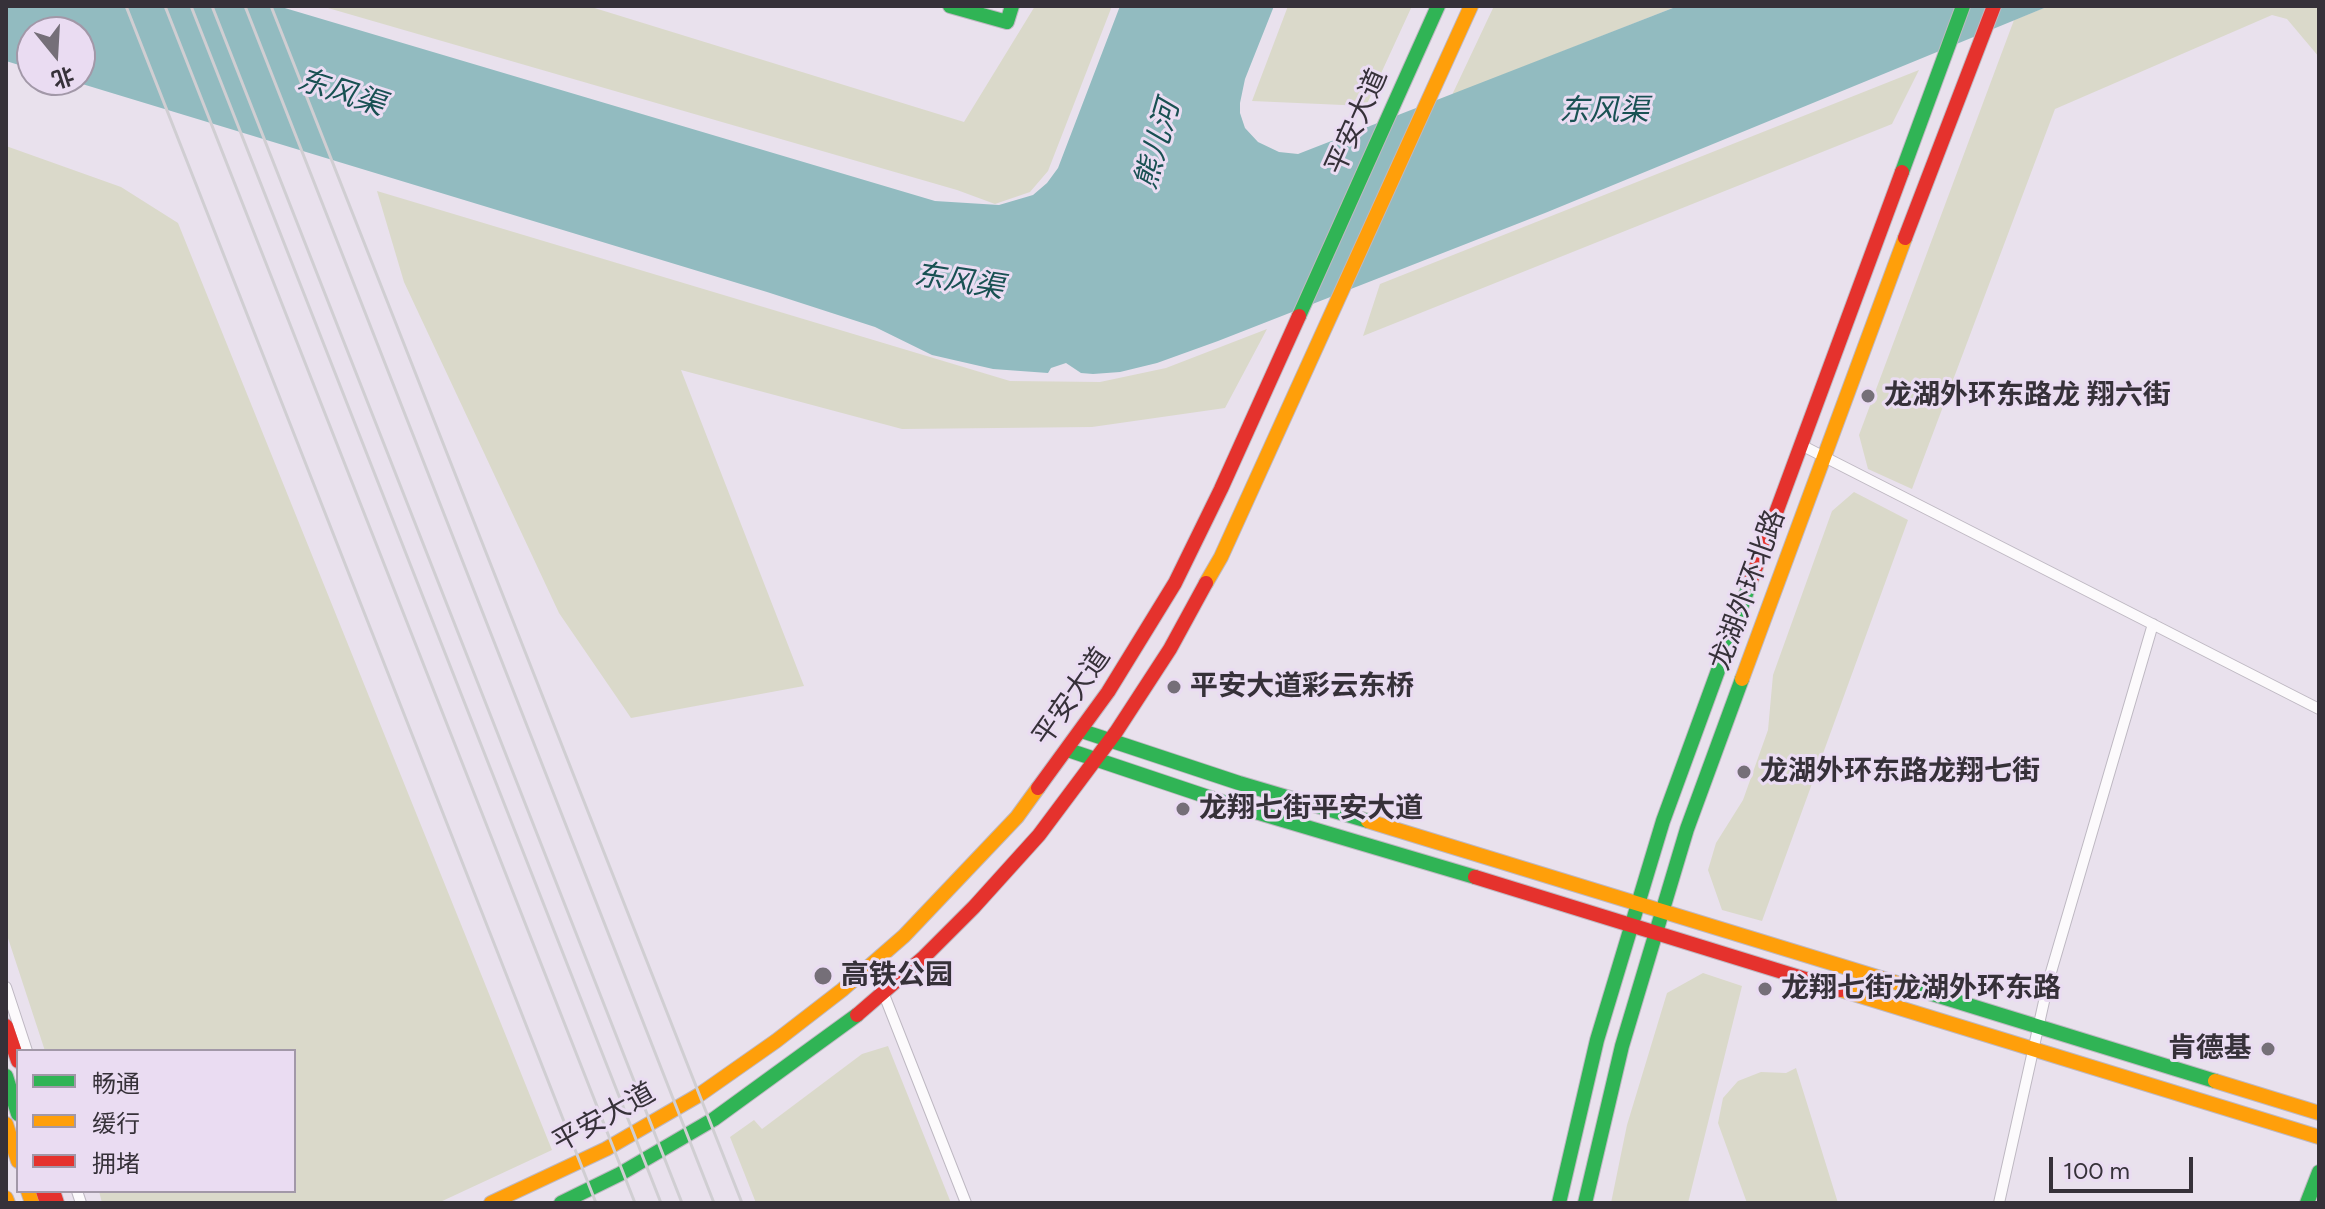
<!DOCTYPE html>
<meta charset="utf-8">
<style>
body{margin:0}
#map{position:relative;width:2325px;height:1209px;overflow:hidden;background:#e9e1ed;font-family:Figtree,"Noto Sans SC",sans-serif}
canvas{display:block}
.frame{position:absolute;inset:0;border:8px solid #363139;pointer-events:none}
.legend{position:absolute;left:16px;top:1049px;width:280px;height:144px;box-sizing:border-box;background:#eadcf2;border:2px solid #a298a8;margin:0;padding:10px 14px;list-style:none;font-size:24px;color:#363139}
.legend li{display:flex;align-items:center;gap:16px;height:40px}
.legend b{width:40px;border:2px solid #a298a8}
.north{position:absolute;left:16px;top:16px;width:80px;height:80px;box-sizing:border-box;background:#eadcf2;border:2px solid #a298a8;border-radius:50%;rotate:162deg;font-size:22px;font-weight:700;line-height:32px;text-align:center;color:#363139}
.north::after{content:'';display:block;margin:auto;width:28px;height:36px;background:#756f78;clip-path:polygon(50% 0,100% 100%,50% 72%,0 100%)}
.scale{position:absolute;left:2049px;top:1157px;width:144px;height:36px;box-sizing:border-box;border:4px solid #363139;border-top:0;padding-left:10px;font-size:24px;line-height:28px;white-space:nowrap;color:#363139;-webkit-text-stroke:6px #eadcf2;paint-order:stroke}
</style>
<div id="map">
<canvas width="2325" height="1209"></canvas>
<div class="frame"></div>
<ul class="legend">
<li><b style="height:10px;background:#30b455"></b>畅通</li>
<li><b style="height:10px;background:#ff9f0a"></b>缓行</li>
<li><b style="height:10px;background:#e5322d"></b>拥堵</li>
</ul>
<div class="north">北</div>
<div class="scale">100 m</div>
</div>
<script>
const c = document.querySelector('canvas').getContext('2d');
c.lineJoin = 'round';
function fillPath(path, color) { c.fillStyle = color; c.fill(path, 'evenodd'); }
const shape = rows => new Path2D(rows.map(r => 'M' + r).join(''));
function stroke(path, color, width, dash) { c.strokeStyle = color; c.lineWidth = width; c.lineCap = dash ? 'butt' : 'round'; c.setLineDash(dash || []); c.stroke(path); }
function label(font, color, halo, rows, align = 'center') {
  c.font = font + ' Figtree,"Noto Sans SC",sans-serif'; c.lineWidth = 6; c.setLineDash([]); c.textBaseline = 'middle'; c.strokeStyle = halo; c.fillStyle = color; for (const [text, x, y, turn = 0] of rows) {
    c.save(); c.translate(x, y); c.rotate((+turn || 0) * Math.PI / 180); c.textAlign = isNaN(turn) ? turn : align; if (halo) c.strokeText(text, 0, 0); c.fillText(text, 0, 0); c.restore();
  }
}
const green = shape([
 [321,6,588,6,964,122,1035,6,1112,6,1048,171,1030,192,995,204,957,190],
 [1288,6,1412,6,1366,106,1252,101],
 [1494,6,1678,6,1452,95],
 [2049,6,2319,6,2319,57,2287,19,2272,15,2055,109,1912,489,1868,469,1859,435,2014,20],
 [1919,70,1892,124,1363,336,1380,284],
 [6,146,121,187,178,223,552,1150,438,1203,102,1203,99,1191,294,1191,294,1051,45,1051,6,932],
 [377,191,1010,381,1100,382,1166,368,1267,329,1225,408,1092,427,902,429,681,370,804,686,631,718,559,613,404,282],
 [1854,492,1908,520,1762,921,1722,910,1708,870,1716,843,1743,800,1768,730,1773,675,1832,511],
 [1703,973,1742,986,1688,1203,1611,1203,1627,1125,1667,993],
 [888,1046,951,1203,756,1203,730,1137,754,1120,762,1129,862,1054],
 [1796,1068,1838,1203,1747,1203,1718,1123,1723,1098,1738,1081,1761,1072,1786,1073]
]);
const water = shape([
 [6,6,278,6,935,201,999,205,1033,195,1047,183,1058,168,1120,6,1274,6,1245,79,1240,103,1240,113,1245,128,1258,142,1279,152,1298,154,1678,6,2049,6,1545,213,1218,341,1157,363,1120,372,1093,374,1081,373,1066,363,1051,368,1048,373,993,369,932,355,875,327,767,292,69,80,80,80,80,32,32,32,32,69,6,61]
]);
const street = shape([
 [1801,445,2319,709],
 [6,987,27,1051],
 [883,992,966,1203],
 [77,1191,81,1203],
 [1999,1203,2049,979,2153,624]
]);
const fast = shape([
 [950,6,1007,22,1012,6],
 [1902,172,1963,6],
 [1299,316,1438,6],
 [1082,731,1239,783,1368,821],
 [1068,750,1232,805,1475,877],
 [1900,984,2215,1081],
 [6,1076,18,1114],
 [561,1203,620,1174,714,1119,857,1015],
 [1559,1203,1597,1040,1663,821,1750,583],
 [1585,1203,1622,1046,1687,829,1742,679],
 [2307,1203,2319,1172]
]);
const slow = shape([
 [1206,583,1221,557,1471,6],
 [1742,679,1905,238],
 [1368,821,1900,984],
 [1841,990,2319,1137],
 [2215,1081,2319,1113],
 [6,1124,18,1161],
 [28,1191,32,1203],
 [6,1198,8,1203],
 [491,1203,606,1149,699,1095,776,1041,842,990,904,936,1017,817,1038,788]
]);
const jam = shape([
 [1905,238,1994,6],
 [1750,583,1902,172],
 [1038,788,1108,692,1175,583,1221,489,1299,316],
 [1475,877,1841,990],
 [857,1015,924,957,974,907,1039,835,1116,732,1170,649,1206,583],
 [6,1026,18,1061],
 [43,1191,47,1203],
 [53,1191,57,1203]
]);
const rail = shape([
 [126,6,596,1203],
 [165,6,635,1203],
 [191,6,661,1203],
 [212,6,682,1203],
 [245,6,714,1203],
 [271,6,742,1203]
]);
const markers = [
 [1868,396,8,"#756f78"],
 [1174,687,8,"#756f78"],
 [1744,772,8,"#756f78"],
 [1183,809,8,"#756f78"],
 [823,976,10,"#756f78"],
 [1765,989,8,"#756f78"],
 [2268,1049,8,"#756f78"]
];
const streetNames = [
 ["平安大道",1357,122,-66],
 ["龙湖外环北路",1748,590,-70],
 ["平安大道",1072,697,-55],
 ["平安大道",604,1118,-29]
];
const poiNames = [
 ["龙湖外环东路龙 翔六街",1884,396],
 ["平安大道彩云东桥",1190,687],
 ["龙湖外环东路龙翔七街",1760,772],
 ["龙翔七街平安大道",1199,809],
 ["高铁公园",841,976],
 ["龙翔七街龙湖外环东路",1781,989],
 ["肯德基",2252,1049,"right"]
];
const waterNames = [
 ["东风渠",341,93,18],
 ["东风渠",1604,111],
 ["熊儿河",1158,145,-74],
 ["东风渠",959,282,9]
];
fillPath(green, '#dad9ca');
fillPath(water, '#92bbc0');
stroke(street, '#beb8c2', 12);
stroke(fast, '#beb8c2', 16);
stroke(slow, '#beb8c2', 16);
stroke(jam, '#beb8c2', 16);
stroke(street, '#fcfafc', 10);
stroke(fast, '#30b455', 14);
stroke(slow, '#ff9f0a', 14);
stroke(jam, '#e5322d', 14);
stroke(rail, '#d0ced2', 3);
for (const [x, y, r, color] of markers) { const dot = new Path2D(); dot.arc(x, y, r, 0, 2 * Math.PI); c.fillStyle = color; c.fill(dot); stroke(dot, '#eadcf2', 3); }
label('28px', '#363139', '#eadcf2', streetNames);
label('bold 28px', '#363139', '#eadcf2', poiNames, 'left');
label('italic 30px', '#195153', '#eadcf2', waterNames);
</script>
